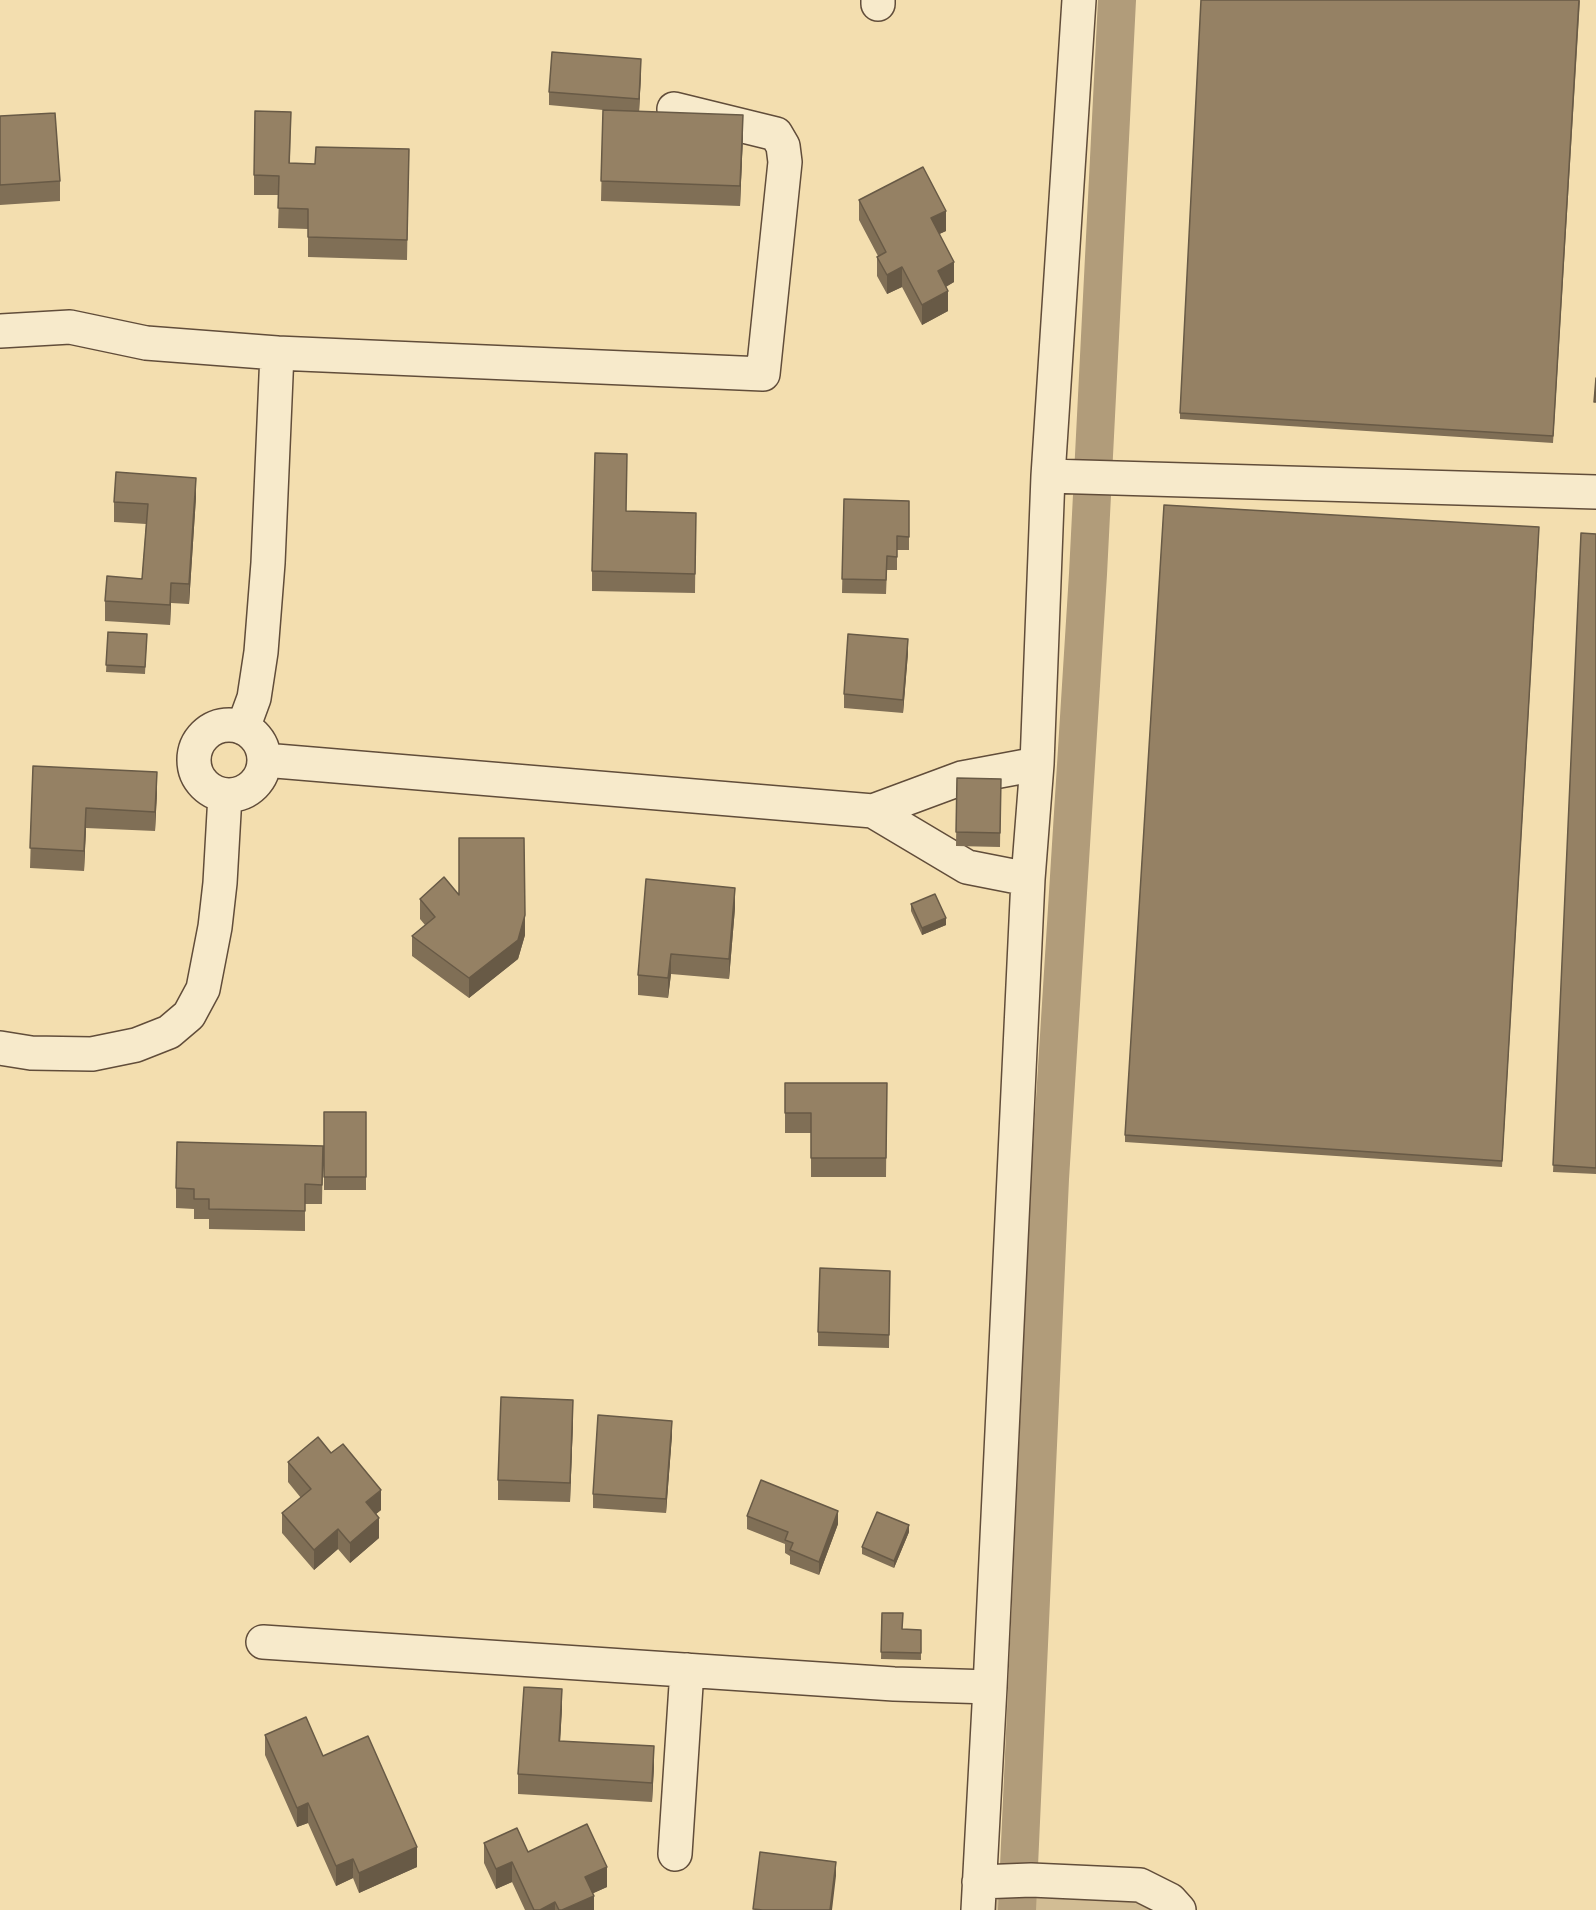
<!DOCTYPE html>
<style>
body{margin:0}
canvas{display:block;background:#f3deaf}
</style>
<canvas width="1596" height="1910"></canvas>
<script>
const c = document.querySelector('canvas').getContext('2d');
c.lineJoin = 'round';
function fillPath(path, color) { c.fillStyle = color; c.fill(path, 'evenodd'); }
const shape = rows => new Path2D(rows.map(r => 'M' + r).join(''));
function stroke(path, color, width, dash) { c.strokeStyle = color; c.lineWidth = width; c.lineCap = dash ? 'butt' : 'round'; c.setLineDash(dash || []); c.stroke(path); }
const green = shape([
 [1031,1880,1179,1910,978,1910,979,1882]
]);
const canal = shape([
 [1017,1910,1050,1179,1088,574,1117,0]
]);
const minor = shape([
 [878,4,878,0],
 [0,331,70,327,146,343,277,353],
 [1048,476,1596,492],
 '194 760a35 35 0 1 1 70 0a35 35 0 1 1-70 0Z',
 [243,728,254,698,261,652,268,563,277,353,763,374,785,162,783,146,776,134,674,109],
 [264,760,873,811,962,778,1037,764],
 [873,811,967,867,1028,879],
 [0,1048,31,1053,92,1054,136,1045,169,1032,189,1015,203,989,215,927,220,883,225,795],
 [263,1642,894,1684,990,1687],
 [675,1854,687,1670],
 [979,1882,1031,1880,1140,1885,1170,1900,1179,1910],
 [978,1910,990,1687,1028,879,1037,764,1048,476,1079,0]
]);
const wall = shape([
 [1580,0,1553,443,1180,419,1180,413],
 [641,73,639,111,743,135,740,206,601,201,603,110,549,105,549,92],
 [291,112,290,163,315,164,409,149,407,260,308,257,308,229,278,228,279,195,254,195,254,175],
 [0,116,60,181,60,201,0,205],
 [859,200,946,231,939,234,954,282,946,287,948,311,922,325,902,287,887,294,877,276,877,257,878,256,859,220],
 [196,497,189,604,171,603,170,625,105,621,105,601,142,579,146,524,114,522,114,502],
 [844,499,909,501,909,550,897,550,897,570,887,570,886,594,842,593],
 [627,511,696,513,695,593,592,591,592,571],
 [1581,533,1596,534,1596,1174,1553,1172],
 [1539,534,1502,1167,1125,1142,1125,1135],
 [108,632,147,634,145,674,106,672],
 [908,653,903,713,844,708,844,694],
 [33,766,157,792,155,831,86,828,84,871,30,868],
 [957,778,1001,779,1000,847,956,846],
 [459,895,525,935,518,959,469,998,412,956,412,936,425,925,420,919,420,899],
 [911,904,946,925,922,935,911,911],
 [735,908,729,979,671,974,668,998,638,995,638,975],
 [785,1083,887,1083,886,1177,811,1177,811,1133,785,1133],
 [324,1112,366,1112,366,1190,324,1190],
 [323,1146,322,1204,305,1204,305,1231,209,1229,209,1219,194,1219,194,1209,176,1208,176,1188],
 [890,1271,889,1348,818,1346,818,1332],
 [573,1420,570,1502,498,1500,498,1480],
 [672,1435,666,1513,593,1508,593,1494],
 [288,1462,381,1510,376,1514,379,1538,350,1563,338,1549,314,1570,282,1533,282,1513,301,1498,288,1482],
 [747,1516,838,1524,819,1575,790,1564,790,1556,785,1553,785,1544,747,1529],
 [909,1532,894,1568,862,1554,862,1547],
 [882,1613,902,1629,921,1630,921,1660,881,1659],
 [562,1708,560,1741,654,1766,652,1802,518,1794,518,1774],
 [265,1735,323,1756,417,1867,359,1893,353,1878,336,1886,308,1823,297,1827,265,1755],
 [484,1843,528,1852,607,1887,593,1893,594,1910,525,1910,512,1882,496,1889,484,1863]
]);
const shadedWall = shape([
 [641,59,641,73,639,113,639,99],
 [743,115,743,135,740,206,740,186],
 [946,211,946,231,931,238,931,218],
 [954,262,954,282,938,291,938,271],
 [902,267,902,287,887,294,887,275],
 [948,291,948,311,922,325,922,305],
 [196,478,196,497,189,604,189,584],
 [171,583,171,603,170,625,170,605],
 [908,639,908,653,903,713,903,700],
 [157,772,157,792,155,831,155,812],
 [86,808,86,828,84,871,84,851],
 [735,888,735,908,729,979,729,959],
 [525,915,525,935,518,959,469,998,469,978],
 [946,918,946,925,922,935,922,928],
 [671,954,671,974,668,998,668,978],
 [573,1400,573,1420,570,1502,570,1483],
 [672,1421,672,1435,666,1513,666,1499],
 [381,1490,381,1510,366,1522,366,1502],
 [838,1511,838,1524,819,1575,819,1562],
 [379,1518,379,1538,350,1563,350,1543],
 [909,1525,909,1532,894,1568,894,1561],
 [338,1529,338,1549,314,1570,314,1550],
 [562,1689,562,1708,559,1761,559,1741],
 [654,1746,654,1766,652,1802,652,1783],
 [308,1803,308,1823,297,1827,297,1808],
 [417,1847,417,1867,359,1893,359,1873],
 [353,1859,353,1878,336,1886,336,1866],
 [512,1862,512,1882,496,1889,496,1869],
 [836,1862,836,1876,832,1910,830,1910],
 [607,1867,607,1887,585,1897,585,1877],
 [594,1896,594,1910,562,1910],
 [555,1902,555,1910,540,1910]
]);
const building = shape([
 [1201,0,1579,0,1553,436,1180,413,1201,0],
 [552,52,641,59,639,99,549,92,552,52],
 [603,110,743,115,740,186,601,181,603,110],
 [255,111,291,112,289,163,315,164,316,147,409,149,407,240,308,237,308,209,278,208,279,176,254,175,255,111],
 [55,113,60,181,0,185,0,116,55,113],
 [923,167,946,211,931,218,954,262,938,271,948,291,922,305,902,267,887,275,877,257,886,252,859,200,923,167],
 [1596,378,1596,402,1594,402,1596,378],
 [595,453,627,454,626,511,696,513,695,574,592,571,595,453],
 [116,472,196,478,189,584,171,583,170,605,105,601,107,576,142,579,148,504,114,502,116,472],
 [844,499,909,501,909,537,897,536,897,557,887,556,886,580,842,579,844,499],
 [1164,505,1539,527,1502,1161,1125,1135,1164,505],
 [1581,533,1596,534,1596,1168,1553,1165,1581,533],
 [108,632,147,634,145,667,106,665,108,632],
 [848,634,908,639,903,700,844,694,848,634],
 [33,766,157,772,155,812,86,808,84,851,30,848,33,766],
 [957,778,1001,779,1000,833,956,832,957,778],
 [459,838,524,838,525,915,518,940,469,978,412,936,435,917,420,899,444,877,459,895,459,838],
 [646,879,735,888,729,959,671,954,668,978,638,975,646,879],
 [935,894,946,918,922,928,911,904,935,894],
 [785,1083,887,1083,886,1158,811,1158,811,1113,785,1113,785,1083],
 [324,1112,366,1112,366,1177,324,1177,324,1112],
 [177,1142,323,1146,322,1185,305,1184,305,1211,209,1209,209,1199,194,1199,194,1189,176,1188,177,1142],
 [820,1268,890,1271,889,1335,818,1332,820,1268],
 [501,1397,573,1400,570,1483,498,1480,501,1397],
 [598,1415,672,1421,666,1499,593,1494,598,1415],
 [318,1437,331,1453,343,1444,381,1490,366,1502,379,1518,350,1543,338,1529,314,1550,282,1513,311,1489,288,1462,318,1437],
 [761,1480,838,1511,819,1562,790,1550,793,1543,785,1540,788,1532,747,1516,761,1480],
 [877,1512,909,1525,894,1561,862,1547,877,1512],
 [882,1613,903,1613,902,1629,921,1630,921,1653,881,1652,882,1613],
 [524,1687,562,1689,559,1741,654,1746,652,1783,518,1774,524,1687],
 [306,1717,323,1756,368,1736,417,1847,359,1873,353,1859,336,1866,308,1803,297,1808,265,1735,306,1717],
 [587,1824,607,1867,585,1877,594,1896,562,1910,559,1910,555,1902,540,1910,534,1910,512,1862,496,1869,484,1843,517,1828,528,1852,587,1824],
 [760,1852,836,1862,830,1910,763,1910,753,1909,760,1852]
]);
fillPath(green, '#d2bd94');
stroke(canal, '#b19c7a', 38);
stroke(minor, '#614d3a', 36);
stroke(minor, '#f7eacb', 33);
fillPath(wall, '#806f56');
fillPath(shadedWall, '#685a46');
fillPath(building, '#958164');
stroke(building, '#685a46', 1.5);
</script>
